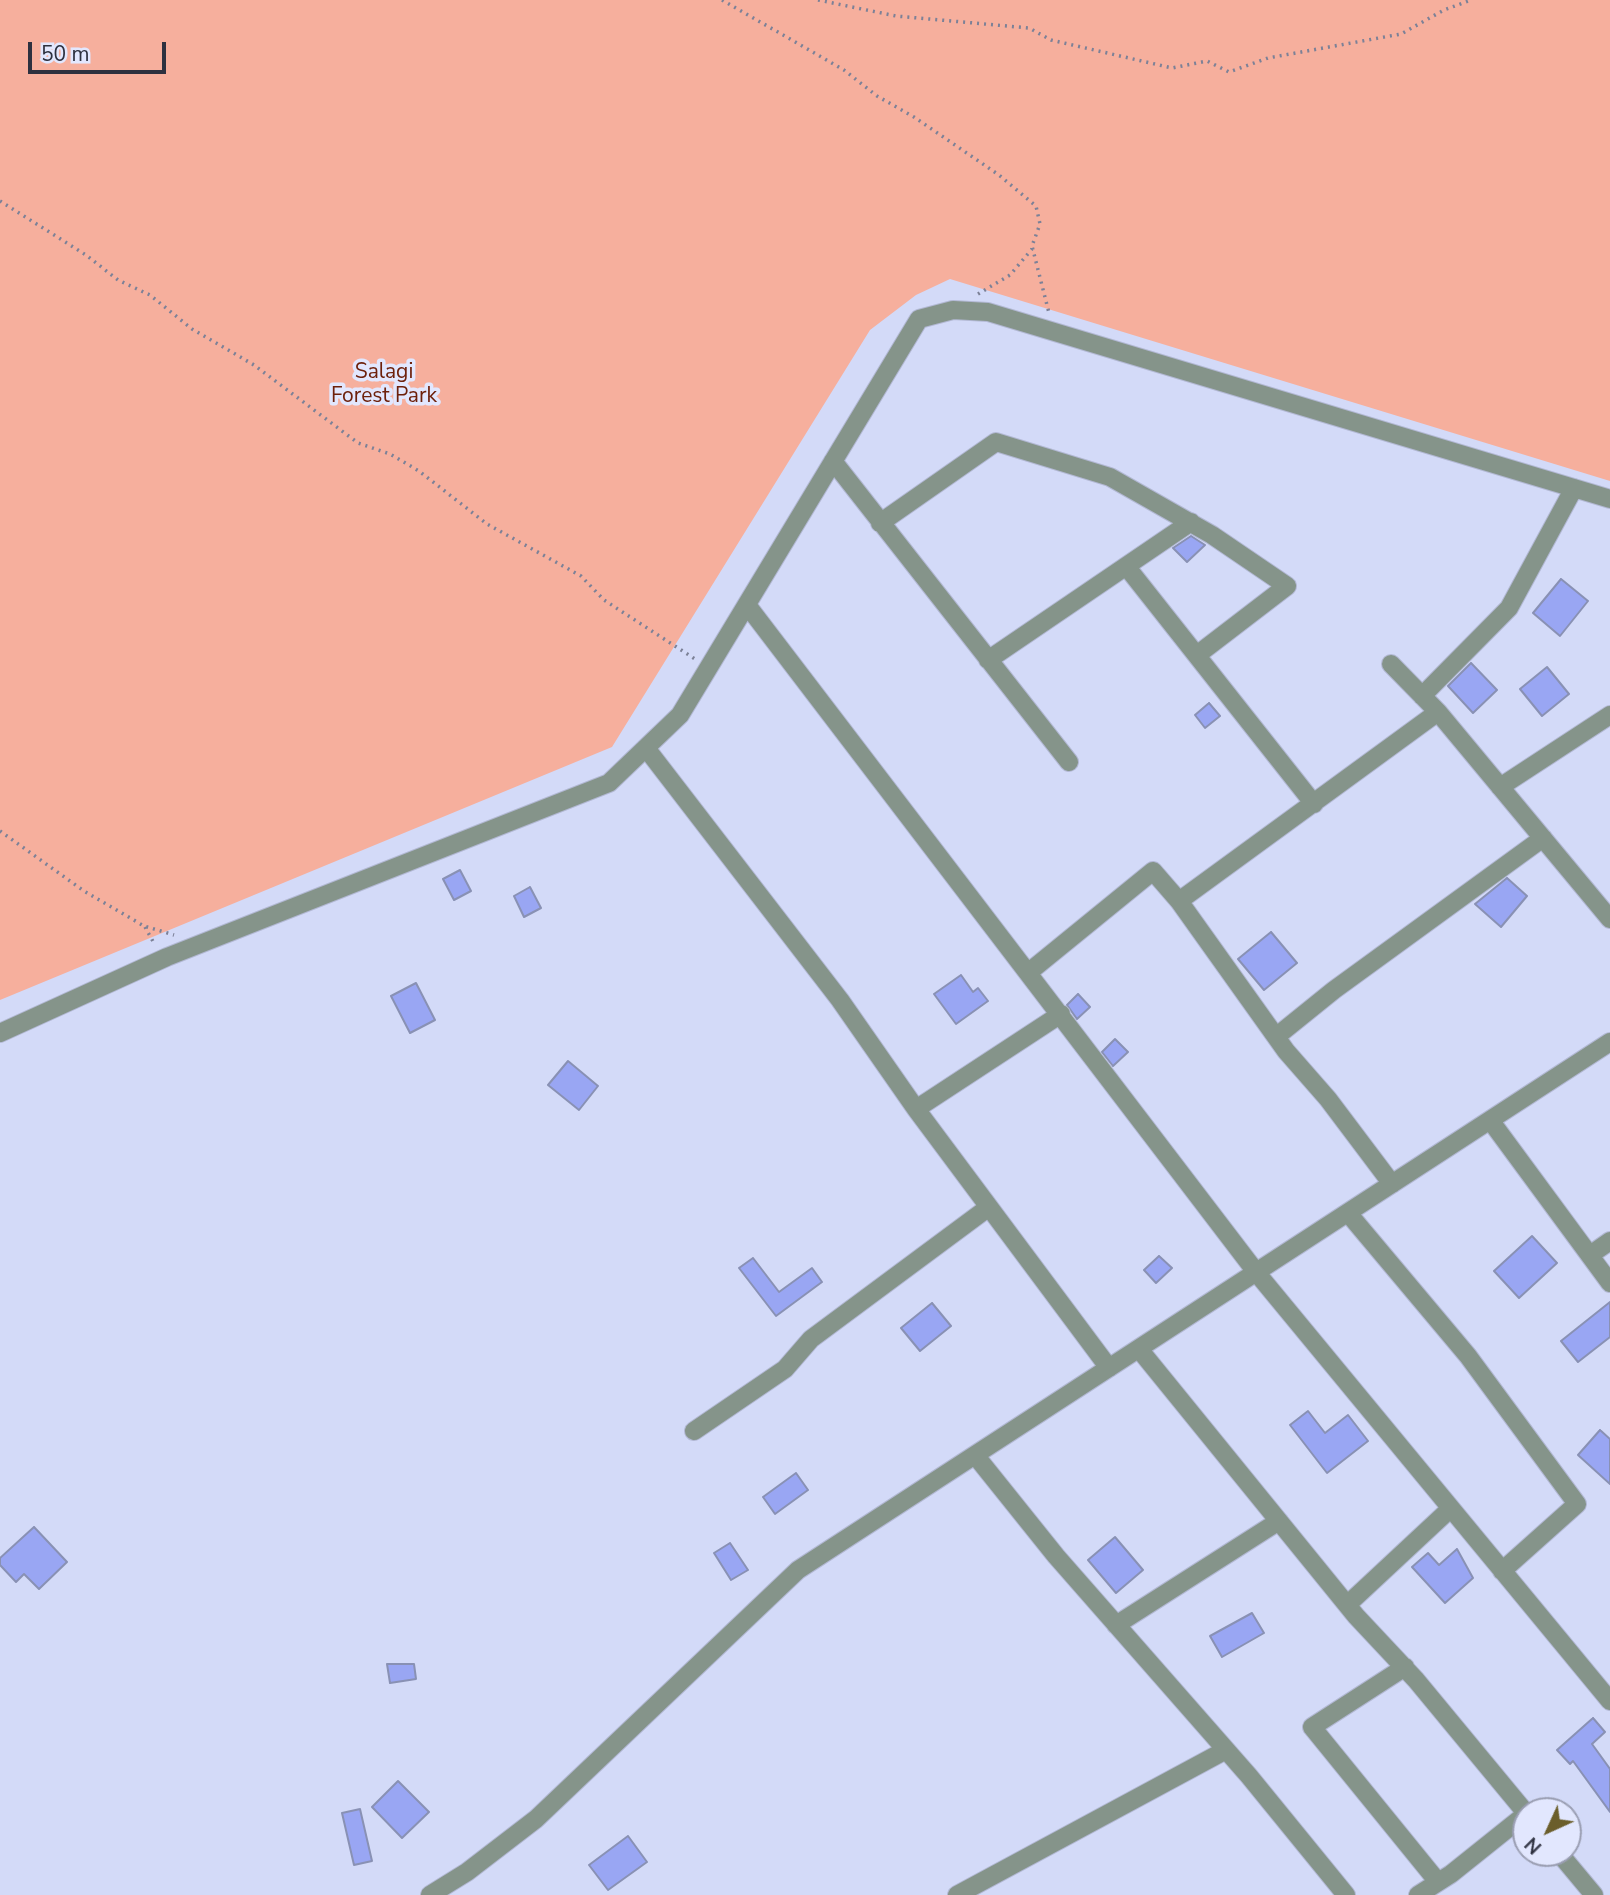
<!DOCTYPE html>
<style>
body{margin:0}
#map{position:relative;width:1610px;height:1895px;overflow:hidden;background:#d3daf8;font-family:"Nunito Sans",sans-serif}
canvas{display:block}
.north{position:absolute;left:1512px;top:1797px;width:70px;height:70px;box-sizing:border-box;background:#e2e7fe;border:2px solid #9a9eb2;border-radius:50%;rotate:225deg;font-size:19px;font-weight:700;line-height:28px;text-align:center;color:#2d303f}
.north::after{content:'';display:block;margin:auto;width:24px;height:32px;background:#6b5e2b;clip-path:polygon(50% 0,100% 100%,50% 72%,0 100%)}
.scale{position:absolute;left:28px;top:42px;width:138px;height:32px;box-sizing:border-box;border:4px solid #2d303f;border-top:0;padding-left:9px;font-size:21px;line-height:24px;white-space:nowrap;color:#2d303f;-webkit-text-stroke:5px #e2e7fe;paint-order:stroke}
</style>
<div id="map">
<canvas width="1610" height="1895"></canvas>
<div class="north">N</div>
<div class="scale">50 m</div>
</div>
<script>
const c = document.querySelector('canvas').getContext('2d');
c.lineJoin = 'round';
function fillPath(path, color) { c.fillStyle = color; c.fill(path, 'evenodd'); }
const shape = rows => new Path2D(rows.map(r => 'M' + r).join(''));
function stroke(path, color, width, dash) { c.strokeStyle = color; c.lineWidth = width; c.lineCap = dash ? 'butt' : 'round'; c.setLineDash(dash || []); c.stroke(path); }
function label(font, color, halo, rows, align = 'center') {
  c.font = font + ' "Nunito Sans",sans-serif'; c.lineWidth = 7; c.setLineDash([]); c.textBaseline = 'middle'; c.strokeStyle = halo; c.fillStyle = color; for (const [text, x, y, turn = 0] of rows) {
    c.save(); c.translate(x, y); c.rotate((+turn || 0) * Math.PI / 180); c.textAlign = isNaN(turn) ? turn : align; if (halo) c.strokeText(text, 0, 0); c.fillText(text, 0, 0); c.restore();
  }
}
const green = shape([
 [0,0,1610,0,1610,481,950,279,916,295,870,330,612,747,0,1000]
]);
const building = shape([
 [1191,536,1205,545,1187,562,1173,548,1191,536],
 [1561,579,1588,601,1560,636,1533,613,1561,579],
 [1471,663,1497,690,1473,713,1448,686,1471,663],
 [1547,667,1569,694,1542,716,1520,689,1547,667],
 [1209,703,1220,716,1205,728,1195,715,1209,703],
 [460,870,471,891,454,900,443,879,460,870],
 [1507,878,1527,896,1501,927,1475,904,1507,878],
 [530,887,541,908,524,917,514,896,530,887],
 [1271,932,1297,963,1264,990,1238,959,1271,932],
 [961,975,973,992,978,988,988,1001,956,1024,934,994,961,975],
 [416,983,435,1020,410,1033,391,996,416,983],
 [1078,994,1090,1007,1077,1019,1067,1005,1078,994],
 [1115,1039,1128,1052,1113,1066,1102,1052,1115,1039],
 [568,1061,598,1086,579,1110,548,1085,568,1061],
 [1532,1236,1557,1263,1519,1298,1494,1271,1532,1236],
 [1159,1256,1172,1268,1156,1283,1144,1270,1159,1256],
 [753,1258,779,1292,812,1268,822,1282,776,1316,739,1268,753,1258],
 [1610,1302,1610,1337,1578,1362,1561,1341,1610,1302],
 [932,1303,951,1326,920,1351,901,1328,932,1303],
 [1308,1411,1325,1433,1348,1415,1368,1441,1327,1473,1290,1425,1308,1411],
 [1600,1430,1610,1439,1610,1484,1578,1455,1600,1430],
 [796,1473,808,1490,775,1514,763,1497,796,1473],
 [34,1527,67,1562,39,1589,24,1574,16,1582,0,1565,0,1558,34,1527],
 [1115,1537,1143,1570,1116,1593,1088,1560,1115,1537],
 [730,1543,748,1570,731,1580,714,1553,730,1543],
 [1457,1549,1473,1578,1445,1603,1412,1567,1428,1553,1439,1565,1457,1549],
 [1252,1613,1264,1633,1222,1657,1210,1636,1252,1613],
 [387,1664,414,1664,416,1679,390,1683,387,1664],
 [1593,1718,1605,1732,1592,1744,1610,1769,1610,1812,1573,1761,1570,1764,1557,1750,1593,1718],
 [398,1781,429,1812,402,1838,372,1807,398,1781],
 [360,1809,372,1861,354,1865,342,1813,360,1809],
 [628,1836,647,1862,608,1890,589,1865,628,1836]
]);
const path = shape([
 [722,0,844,70,877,96,914,117,999,175,1036,206,1040,224,1032,246,1049,313],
 [818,0,896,16,1029,28,1051,40,1172,68,1207,61,1229,72,1268,58,1401,34,1444,10,1471,0],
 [0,201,86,255,118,280,150,295,192,329,254,365,358,443,390,454,419,471,487,524,581,576,604,600,695,659],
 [978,294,1010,275,1032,249],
 [0,831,84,891,144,926,174,935],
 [145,927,155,945]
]);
const minor = shape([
 [833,461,1069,762],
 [880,523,996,442,1110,477,1212,535,1287,586,1197,655],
 [1126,566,1314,804],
 [747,605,1256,1272,1610,1701],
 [988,660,1191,522],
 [1391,664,1438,712,1610,919],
 [1422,696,1509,608,1574,488],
 [646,748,840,1000,916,1109,1109,1368],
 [1500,787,1610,715],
 [1179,901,1438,712],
 [1029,972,1153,871,1179,901,1286,1051,1328,1099,1392,1184],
 [0,1033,167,957,609,783,680,715,919,319,953,310,988,312,1610,499],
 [1277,1036,1334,990,1543,838],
 [916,1109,1061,1014],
 [1490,1120,1610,1283],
 [1348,1213,1468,1356,1577,1504,1502,1571],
 [1590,1255,1610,1241],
 [1139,1349,1356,1616,1416,1680,1526,1813],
 [694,1431,785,1369,811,1339,989,1207],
 [975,1455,1056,1556,1249,1776,1346,1895],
 [1347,1605,1450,1509],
 [1116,1625,1279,1521],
 [1405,1667,1312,1727,1438,1882],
 [1559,1853,1594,1895],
 [430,1895,467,1872,536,1819,798,1570,1610,1042],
 [957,1895,1226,1750],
 [1418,1895,1451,1874,1526,1814]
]);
const parkNames = [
 ["Salagi",384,373],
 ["Forest Park",384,397]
];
fillPath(green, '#f6af9d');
fillPath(building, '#99a6f3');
stroke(building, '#8991b4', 2);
stroke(minor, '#b2b8d3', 20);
stroke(path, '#7c8197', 3.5, [2, 5]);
stroke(minor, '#85948a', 18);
label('21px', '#6d200b', '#e2e7fe', parkNames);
</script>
